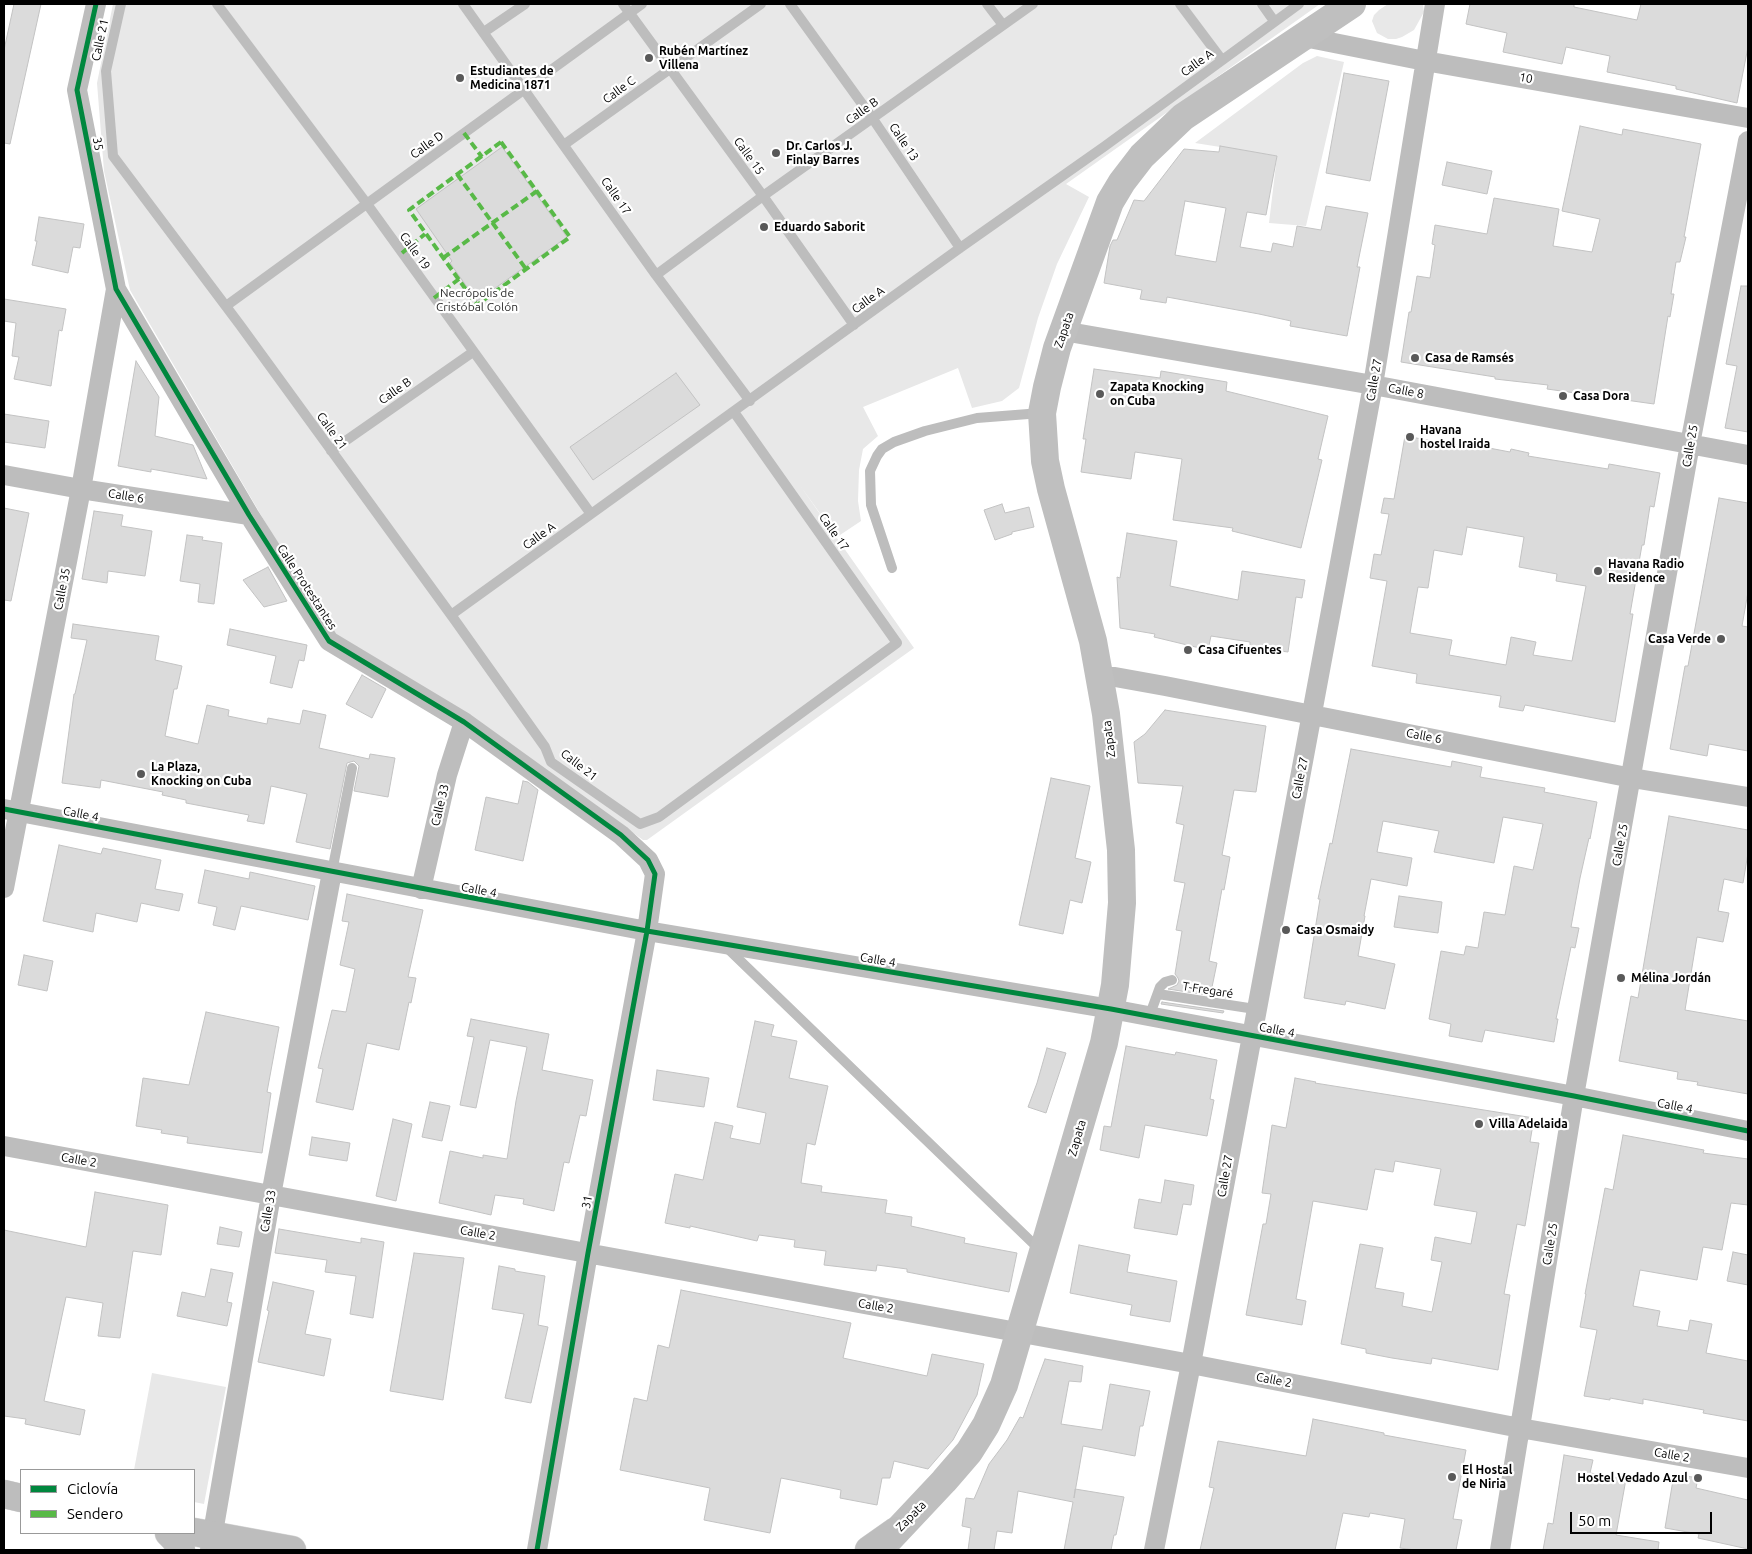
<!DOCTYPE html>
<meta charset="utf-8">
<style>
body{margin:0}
#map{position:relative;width:1752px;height:1554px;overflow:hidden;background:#fff;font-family:Ubuntu,sans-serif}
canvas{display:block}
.frame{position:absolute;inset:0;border:5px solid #000;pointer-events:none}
.legend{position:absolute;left:20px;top:1469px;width:175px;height:65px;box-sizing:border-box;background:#fff;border:1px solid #999;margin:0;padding:6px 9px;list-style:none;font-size:15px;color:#000}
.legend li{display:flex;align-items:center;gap:10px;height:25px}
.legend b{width:25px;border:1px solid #999}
.scale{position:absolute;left:1570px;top:1512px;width:142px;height:22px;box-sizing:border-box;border:2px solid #000;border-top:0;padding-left:6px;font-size:15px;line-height:18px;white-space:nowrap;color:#000;-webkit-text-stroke:4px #fff;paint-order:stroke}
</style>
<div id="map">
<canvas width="1752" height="1554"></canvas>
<div class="frame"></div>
<ul class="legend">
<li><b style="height:6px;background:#00873e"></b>Ciclovía</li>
<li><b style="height:6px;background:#58b947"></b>Sendero</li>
</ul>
<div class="scale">50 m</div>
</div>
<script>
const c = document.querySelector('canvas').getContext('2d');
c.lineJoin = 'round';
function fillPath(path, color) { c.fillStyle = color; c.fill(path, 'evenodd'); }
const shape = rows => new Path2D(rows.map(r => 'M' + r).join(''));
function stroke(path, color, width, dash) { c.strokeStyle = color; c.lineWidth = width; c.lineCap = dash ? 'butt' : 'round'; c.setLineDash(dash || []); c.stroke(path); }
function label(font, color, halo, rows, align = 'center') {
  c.font = font + ' Ubuntu,sans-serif'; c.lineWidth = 4.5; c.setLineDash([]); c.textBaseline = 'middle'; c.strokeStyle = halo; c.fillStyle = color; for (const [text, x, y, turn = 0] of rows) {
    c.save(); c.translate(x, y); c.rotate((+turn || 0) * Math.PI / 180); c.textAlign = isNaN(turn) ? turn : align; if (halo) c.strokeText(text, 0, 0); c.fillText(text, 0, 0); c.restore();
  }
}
const green = shape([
 [113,4,1320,4,1066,184,1089,197,1057,264,1038,318,1019,388,1002,401,972,408,958,368,863,407,878,436,863,449,859,470,858,501,861,521,837,537,799,484,914,648,647,840,643,840,536,763,332,637,130,290,104,171,97,83],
 [1388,4,1423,4,1424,12,1414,30,1402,37,1396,39,1388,39,1377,33,1372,21,1374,15,1379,10],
 [1317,56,1344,62,1306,226,1269,223,1277,156,1195,143,1303,63],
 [152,1373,226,1387,204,1504,194,1502,194,1470,134,1470]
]);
const building = shape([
 [14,4,41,4,10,144,4,143,4,50,14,4],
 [1470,4,1574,4,1574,7,1637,20,1641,4,1748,4,1748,47,1737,103,1676,89,1676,86,1607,72,1610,56,1566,47,1562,64,1503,52,1507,33,1466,24,1470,4],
 [1344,73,1389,81,1370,181,1326,173,1344,73],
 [1580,126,1622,135,1623,129,1701,144,1684,237,1686,237,1680,262,1676,262,1671,294,1674,294,1670,317,1668,316,1654,404,1547,389,1548,385,1495,379,1495,377,1401,362,1409,312,1411,312,1417,276,1430,278,1435,245,1432,244,1435,225,1487,234,1494,198,1559,209,1553,246,1592,252,1600,219,1562,211,1580,126],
 [1220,146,1277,156,1266,215,1247,212,1240,247,1271,252,1273,243,1293,247,1297,226,1321,230,1326,206,1368,213,1357,267,1360,267,1347,336,1290,326,1291,321,1259,314,1167,297,1166,303,1140,299,1142,290,1104,283,1110,246,1113,240,1117,240,1134,200,1144,201,1184,149,1219,152,1220,146],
 [1185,201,1226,208,1216,262,1175,255,1185,201],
 [502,147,567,237,477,301,450,263,452,261,416,209,502,147],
 [1447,162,1492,171,1487,194,1442,185,1447,162],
 [39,217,84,224,80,248,73,247,68,273,32,265,37,241,35,241,39,217],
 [1741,286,1748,286,1748,432,1725,428,1737,366,1726,364,1741,286],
 [4,299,66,309,62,331,59,330,51,386,14,379,19,357,12,356,16,323,4,321,4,299],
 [136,361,159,397,155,436,193,445,207,479,151,469,151,472,118,466,136,361],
 [1094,369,1160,378,1161,371,1227,382,1226,391,1328,416,1318,459,1322,460,1301,548,1232,531,1233,528,1173,520,1182,459,1135,452,1131,479,1081,472,1086,439,1083,439,1094,369],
 [676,373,700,405,593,480,570,447,676,373],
 [4,414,49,421,45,448,4,442,4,414],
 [1405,436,1467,447,1468,444,1510,452,1511,449,1529,453,1528,456,1608,469,1609,464,1660,473,1654,507,1650,506,1644,545,1642,545,1630,614,1633,614,1615,722,1525,705,1523,711,1499,707,1501,696,1416,683,1417,674,1372,666,1387,581,1370,578,1374,554,1381,555,1389,514,1381,513,1384,498,1394,499,1405,436],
 [1467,527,1524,537,1519,567,1557,574,1556,581,1586,586,1572,661,1533,655,1536,642,1511,637,1506,665,1449,655,1452,640,1410,633,1418,587,1428,588,1434,550,1462,555,1467,527],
 [1719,498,1748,503,1748,592,1742,626,1748,627,1748,751,1709,744,1707,756,1670,749,1685,666,1688,666,1719,498],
 [1002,504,1005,513,1029,507,1034,527,1012,532,1012,534,995,540,984,510,1002,504],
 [4,508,29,513,11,601,4,600,4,508],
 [94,511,123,515,121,526,152,531,145,576,108,571,107,583,82,579,94,511],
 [1127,533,1177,541,1170,586,1238,600,1242,571,1305,580,1302,598,1296,597,1288,652,1250,647,1250,642,1211,636,1208,650,1154,637,1155,634,1120,628,1117,577,1120,578,1127,533],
 [187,535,203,537,202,540,222,543,214,604,198,602,200,584,180,581,187,535],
 [268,567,287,601,264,607,243,580,268,567],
 [73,624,159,636,155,660,182,666,177,689,174,689,165,736,198,744,207,705,229,710,228,716,267,724,268,718,300,724,303,710,326,715,319,748,369,759,370,754,395,758,388,797,354,791,359,766,354,761,347,763,330,849,296,842,307,794,271,786,264,824,247,821,249,815,186,803,186,800,162,795,163,792,101,780,100,788,62,783,74,694,75,694,87,640,71,638,73,624],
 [230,629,307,645,304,661,299,660,292,688,270,683,276,656,227,645,230,629],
 [362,675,386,689,372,718,346,704,362,675],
 [1165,710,1266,726,1256,792,1234,790,1222,855,1230,857,1224,890,1222,889,1209,961,1217,963,1211,992,1226,994,1226,998,1168,989,1177,985,1179,981,1178,978,1175,974,1182,931,1176,930,1185,883,1174,881,1184,825,1176,823,1183,786,1138,783,1134,742,1145,734,1165,710],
 [1351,749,1451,767,1452,761,1482,767,1480,777,1545,788,1544,792,1597,802,1590,839,1589,838,1580,878,1571,927,1579,928,1575,948,1571,947,1556,1019,1558,1019,1554,1042,1485,1030,1482,1042,1449,1036,1451,1024,1429,1019,1441,951,1464,955,1466,946,1478,948,1484,912,1505,915,1514,866,1533,870,1543,824,1503,817,1494,863,1434,852,1439,831,1383,821,1377,852,1412,858,1407,886,1371,879,1364,916,1365,916,1358,956,1395,964,1385,1009,1346,1001,1345,1005,1304,998,1320,899,1318,899,1330,843,1332,844,1351,749],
 [1051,778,1090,786,1075,858,1091,862,1082,903,1070,900,1063,934,1019,925,1051,778],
 [523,781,528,782,538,790,523,861,475,850,486,797,518,804,523,781],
 [1669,816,1748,830,1748,853,1743,883,1724,879,1718,911,1729,913,1723,942,1697,937,1685,1010,1748,1021,1748,1094,1697,1085,1698,1082,1677,1079,1678,1072,1619,1061,1631,996,1638,998,1669,816],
 [59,845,101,854,103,848,161,860,155,889,183,894,179,911,141,903,137,922,96,913,93,932,43,921,59,845],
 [205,870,249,879,250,872,315,886,308,920,241,906,235,930,213,925,217,907,198,903,205,870],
 [347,894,423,910,408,977,416,978,411,1003,409,1002,399,1050,367,1043,353,1110,316,1102,323,1069,318,1068,332,1010,346,1012,355,969,340,965,349,922,342,921,347,894],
 [1399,896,1442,902,1438,933,1394,927,1399,896],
 [24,955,53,961,47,991,18,985,24,955],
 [1162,1002,1224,1011,1223,1013,1161,1004,1162,1002],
 [206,1012,279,1027,267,1092,271,1093,262,1153,187,1143,188,1137,161,1133,162,1130,136,1126,143,1078,189,1085,206,1012],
 [471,1019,549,1034,542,1070,593,1080,586,1116,580,1115,569,1163,564,1162,554,1211,523,1204,524,1199,495,1195,491,1215,439,1203,450,1151,483,1158,483,1155,507,1159,516,1101,527,1047,490,1040,476,1108,460,1105,474,1037,467,1036,471,1019],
 [755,1021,774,1025,771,1036,797,1041,789,1078,828,1086,815,1145,807,1143,801,1183,822,1186,821,1192,887,1200,885,1213,912,1217,911,1226,965,1238,964,1243,1017,1253,1009,1292,907,1272,907,1269,877,1265,876,1271,824,1265,826,1251,794,1247,795,1240,759,1235,757,1241,690,1226,690,1228,665,1223,675,1174,703,1180,715,1122,733,1126,730,1138,760,1144,766,1113,737,1107,755,1021],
 [1126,1046,1175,1055,1176,1052,1217,1060,1210,1099,1214,1100,1207,1136,1145,1125,1139,1158,1100,1150,1104,1126,1111,1127,1126,1046],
 [1047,1048,1066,1053,1046,1113,1028,1107,1037,1083,1047,1048],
 [657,1070,709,1078,704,1107,653,1100,657,1070],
 [1295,1078,1316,1082,1315,1083,1534,1118,1530,1142,1539,1143,1525,1226,1517,1224,1504,1294,1510,1295,1498,1370,1432,1358,1431,1364,1392,1358,1366,1353,1366,1349,1341,1344,1360,1244,1383,1248,1375,1288,1404,1293,1402,1306,1432,1312,1442,1262,1431,1260,1435,1237,1471,1244,1477,1212,1434,1205,1441,1169,1395,1161,1393,1172,1375,1169,1367,1210,1313,1201,1296,1299,1306,1301,1302,1325,1246,1315,1263,1224,1266,1224,1271,1194,1262,1193,1272,1125,1286,1128,1295,1078],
 [430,1102,450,1106,442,1141,422,1137,430,1102],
 [393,1119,412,1124,396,1201,376,1196,393,1119],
 [1623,1135,1704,1150,1703,1153,1748,1159,1748,1205,1731,1203,1722,1250,1703,1247,1697,1280,1640,1270,1633,1306,1660,1311,1657,1326,1688,1331,1690,1320,1712,1324,1706,1353,1748,1361,1748,1421,1703,1413,1704,1410,1643,1399,1643,1404,1610,1398,1610,1400,1584,1396,1597,1330,1580,1327,1586,1294,1585,1294,1605,1188,1613,1190,1623,1135],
 [312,1137,350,1143,347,1161,309,1155,312,1137],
 [1165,1180,1194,1185,1191,1205,1183,1204,1177,1235,1134,1228,1139,1199,1161,1203,1165,1180],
 [95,1192,168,1205,161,1255,133,1251,120,1338,98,1336,103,1303,66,1297,44,1401,85,1410,80,1435,25,1424,26,1419,4,1416,4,1230,86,1247,95,1192],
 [220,1227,242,1232,239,1247,217,1244,220,1227],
 [279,1229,361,1243,361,1238,384,1242,373,1318,350,1314,356,1276,325,1272,327,1260,275,1253,279,1229],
 [1079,1245,1130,1255,1127,1272,1177,1281,1170,1322,1130,1315,1132,1305,1070,1293,1079,1245],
 [1733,1252,1748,1255,1748,1285,1727,1281,1733,1252],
 [414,1253,464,1258,443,1400,390,1391,414,1253],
 [499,1266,515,1269,515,1271,545,1276,538,1325,548,1327,531,1403,505,1398,524,1314,492,1309,499,1266],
 [211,1269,233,1273,227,1302,232,1303,227,1326,177,1316,182,1292,205,1297,211,1269],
 [273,1282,314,1291,305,1334,331,1339,324,1376,258,1362,269,1311,267,1310,273,1282],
 [681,1290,851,1323,843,1358,927,1376,932,1354,984,1364,977,1395,953,1440,928,1469,894,1461,890,1478,882,1478,877,1505,840,1498,841,1490,781,1478,770,1533,704,1520,710,1488,620,1470,634,1398,647,1401,658,1345,669,1348,681,1290],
 [1045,1359,1083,1366,1081,1382,1069,1381,1061,1424,1102,1430,1110,1384,1150,1391,1143,1426,1140,1426,1135,1456,1083,1446,1074,1498,1075,1489,1124,1497,1116,1535,1114,1535,1111,1550,1064,1550,1073,1502,1018,1491,1012,1533,997,1531,994,1550,968,1550,971,1528,962,1526,966,1498,974,1499,989,1464,1007,1440,1020,1417,1023,1418,1045,1359],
 [1313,1419,1384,1433,1384,1435,1466,1450,1453,1519,1462,1520,1456,1550,1415,1550,1400,1548,1405,1519,1370,1513,1369,1517,1343,1513,1335,1550,1200,1550,1214,1488,1209,1487,1218,1441,1306,1456,1313,1419],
 [1564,1455,1593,1460,1590,1473,1626,1479,1616,1535,1659,1542,1658,1550,1543,1550,1548,1523,1553,1524,1564,1455],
 [1674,1474,1698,1478,1696,1488,1748,1500,1748,1549,1698,1538,1699,1534,1665,1528,1674,1474]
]);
const service = shape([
 [121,4,106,71,113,156,240,325,454,619,545,747,551,762,640,824,659,817,897,643,734,412],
 [217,4,367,204,591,514],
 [463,4,656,275,750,401],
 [623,4,763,196,854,325],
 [790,4,873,119,960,248],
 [987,4,1003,25],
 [1180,4,1222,60],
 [1262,4,1274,21],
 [484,32,525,4],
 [565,144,761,4],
 [656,275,763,196,1033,4],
 [226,306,642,4],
 [331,451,473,352],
 [892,568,871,505,870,471,877,456,882,449,894,442,925,431,977,418,1041,413],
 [451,615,960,248,1105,146,1299,4],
 [332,872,352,768],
 [725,946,1040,1250],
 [1158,994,1255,1009],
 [1149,1017,1160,987,1165,982,1172,980]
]);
const minor = shape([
 [96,4,77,90,116,289,249,515,329,641,464,722,621,835,648,860,655,874,647,931,588,1253,537,1550],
 [1304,37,1425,61,1748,118],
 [1063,331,1373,385,1748,455],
 [4,475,81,489,249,515],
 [1100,677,1115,677,1165,686,1632,778,1748,797],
 [4,809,647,931,1111,1009,1574,1096,1748,1131],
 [4,888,81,489,116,289],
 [421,889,447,775,464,722],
 [4,1146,1191,1364,1520,1428,1748,1468],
 [210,1550,271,1195,332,872],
 [1154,1550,1191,1364,1373,385,1435,4],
 [1500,1550,1574,1096,1690,444,1748,141]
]);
const secondary = shape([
 [880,1549,944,1481,969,1452,986,1425,1004,1385,1104,1043,1115,985,1122,903,1121,850,1106,714,1093,641,1051,489,1045,461,1042,413,1047,387,1057,348,1110,202,1122,182,1142,156,1183,117,1352,4]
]);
const primary = shape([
 [4,1494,21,1498],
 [194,1532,292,1550],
 [169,1533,175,1539,181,1550],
 [869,1550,896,1531]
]);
const quiet = shape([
 [464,133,482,157],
 [501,142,570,237,477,305,409,210,501,142],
 [457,174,526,269],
 [402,253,425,234],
 [443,258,537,191],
 [434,298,459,279]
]);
const cycleway = shape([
 [96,4,77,90,116,289,249,515,329,641,464,722,621,835,648,860,655,874,647,931,588,1253,537,1550],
 [4,809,647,931,1111,1009,1574,1096,1748,1131]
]);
const markers = [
 [649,58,5,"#595959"],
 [460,78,5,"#595959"],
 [776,153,5,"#595959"],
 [764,227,5,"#595959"],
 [1415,358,5,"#595959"],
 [1100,394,5,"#595959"],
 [1563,396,5,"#595959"],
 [1410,437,5,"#595959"],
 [1598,571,5,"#595959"],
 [1721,639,5,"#595959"],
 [1188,650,5,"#595959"],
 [141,774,5,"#595959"],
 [1286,930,5,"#595959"],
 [1621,978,5,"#595959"],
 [1479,1124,5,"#595959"],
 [1452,1477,5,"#595959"],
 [1698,1478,5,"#595959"]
];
const streetNames = [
 ["Calle 21",100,40,-78],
 ["Calle A",1197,63,-36],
 ["10",1526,78,10],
 ["Calle C",619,90,-36],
 ["Calle B",862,111,-35],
 ["Calle 13",904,142,56],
 ["35",98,144,79],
 ["Calle D",427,145,-36],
 ["Calle 15",749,156,54],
 ["Calle 17",616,196,55],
 ["Calle 19",415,251,54],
 ["Calle A",868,300,-36],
 ["Zapata",1064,330,-71],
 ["Calle 27",1374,380,-80],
 ["Calle B",395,391,-35],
 ["Calle 8",1406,391,11],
 ["Calle 21",332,431,54],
 ["Calle 25",1690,446,-80],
 ["Calle 6",126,496,9],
 ["Calle 17",834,532,55],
 ["Calle A",539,536,-36],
 ["Calle Protestantes",307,587,57],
 ["Calle 35",62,589,-79],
 ["Calle 6",1424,736,11],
 ["Zapata",1109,739,-97],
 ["Calle 21",579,765,38],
 ["Calle 27",1300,778,-79],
 ["Calle 33",440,805,-77],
 ["Calle 4",81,814,11],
 ["Calle 25",1620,845,-80],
 ["Calle 4",479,890,11],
 ["Calle 4",878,960,10],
 ["T-Fregaré",1208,990,9],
 ["Calle 4",1277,1030,11],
 ["Calle 4",1675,1106,11],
 ["Zapata",1077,1138,-74],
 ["Calle 2",79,1160,10],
 ["Calle 27",1225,1176,-80],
 ["31",587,1202,-80],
 ["Calle 33",268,1211,-80],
 ["Calle 2",478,1233,10],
 ["Calle 25",1550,1244,-81],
 ["Calle 2",876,1306,10],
 ["Calle 2",1274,1380,11],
 ["Calle 2",1672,1455,10],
 ["Zapata",911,1516,-46]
];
const poiNames = [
 ["Rubén Martínez",659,51],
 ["Villena",659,65],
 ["Estudiantes de",470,71],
 ["Medicina 1871",470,85],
 ["Dr. Carlos J.",786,146],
 ["Finlay Barres",786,160],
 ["Eduardo Saborit",774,227],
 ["Casa de Ramsés",1425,358],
 ["Zapata Knocking",1110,387],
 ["on Cuba",1110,401],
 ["Casa Dora",1573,396],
 ["Havana",1420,430],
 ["hostel Iraida",1420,444],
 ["Havana Radio",1608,564],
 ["Residence",1608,578],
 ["Casa Verde",1711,639,"right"],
 ["Casa Cifuentes",1198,650],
 ["La Plaza,",151,767],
 ["Knocking on Cuba",151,781],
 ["Casa Osmaidy",1296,930],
 ["Mélina Jordán",1631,978],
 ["Villa Adelaida",1489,1124],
 ["El Hostal",1462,1470],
 ["de Niria",1462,1484],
 ["Hostel Vedado Azul",1688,1478,"right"]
];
const parkNames = [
 ["Necrópolis de",477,293],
 ["Cristóbal Colón",477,307]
];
fillPath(green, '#e8e8e8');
fillPath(building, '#dbdbdb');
stroke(building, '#c3c3c3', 1);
stroke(primary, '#dbdbdb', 29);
stroke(service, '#bdbdbd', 10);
stroke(minor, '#bdbdbd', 20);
stroke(secondary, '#bfbfbf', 28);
stroke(primary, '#bdbdbd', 28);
stroke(quiet, '#58b947', 4, [8, 4]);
stroke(cycleway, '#00873e', 5);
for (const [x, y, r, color] of markers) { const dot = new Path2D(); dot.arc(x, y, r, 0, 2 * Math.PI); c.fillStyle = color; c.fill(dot); stroke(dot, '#fff', 2); }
label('12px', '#000', '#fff', streetNames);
label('bold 12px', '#000', '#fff', poiNames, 'left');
label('12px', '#2c2c2c', '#fff', parkNames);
</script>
